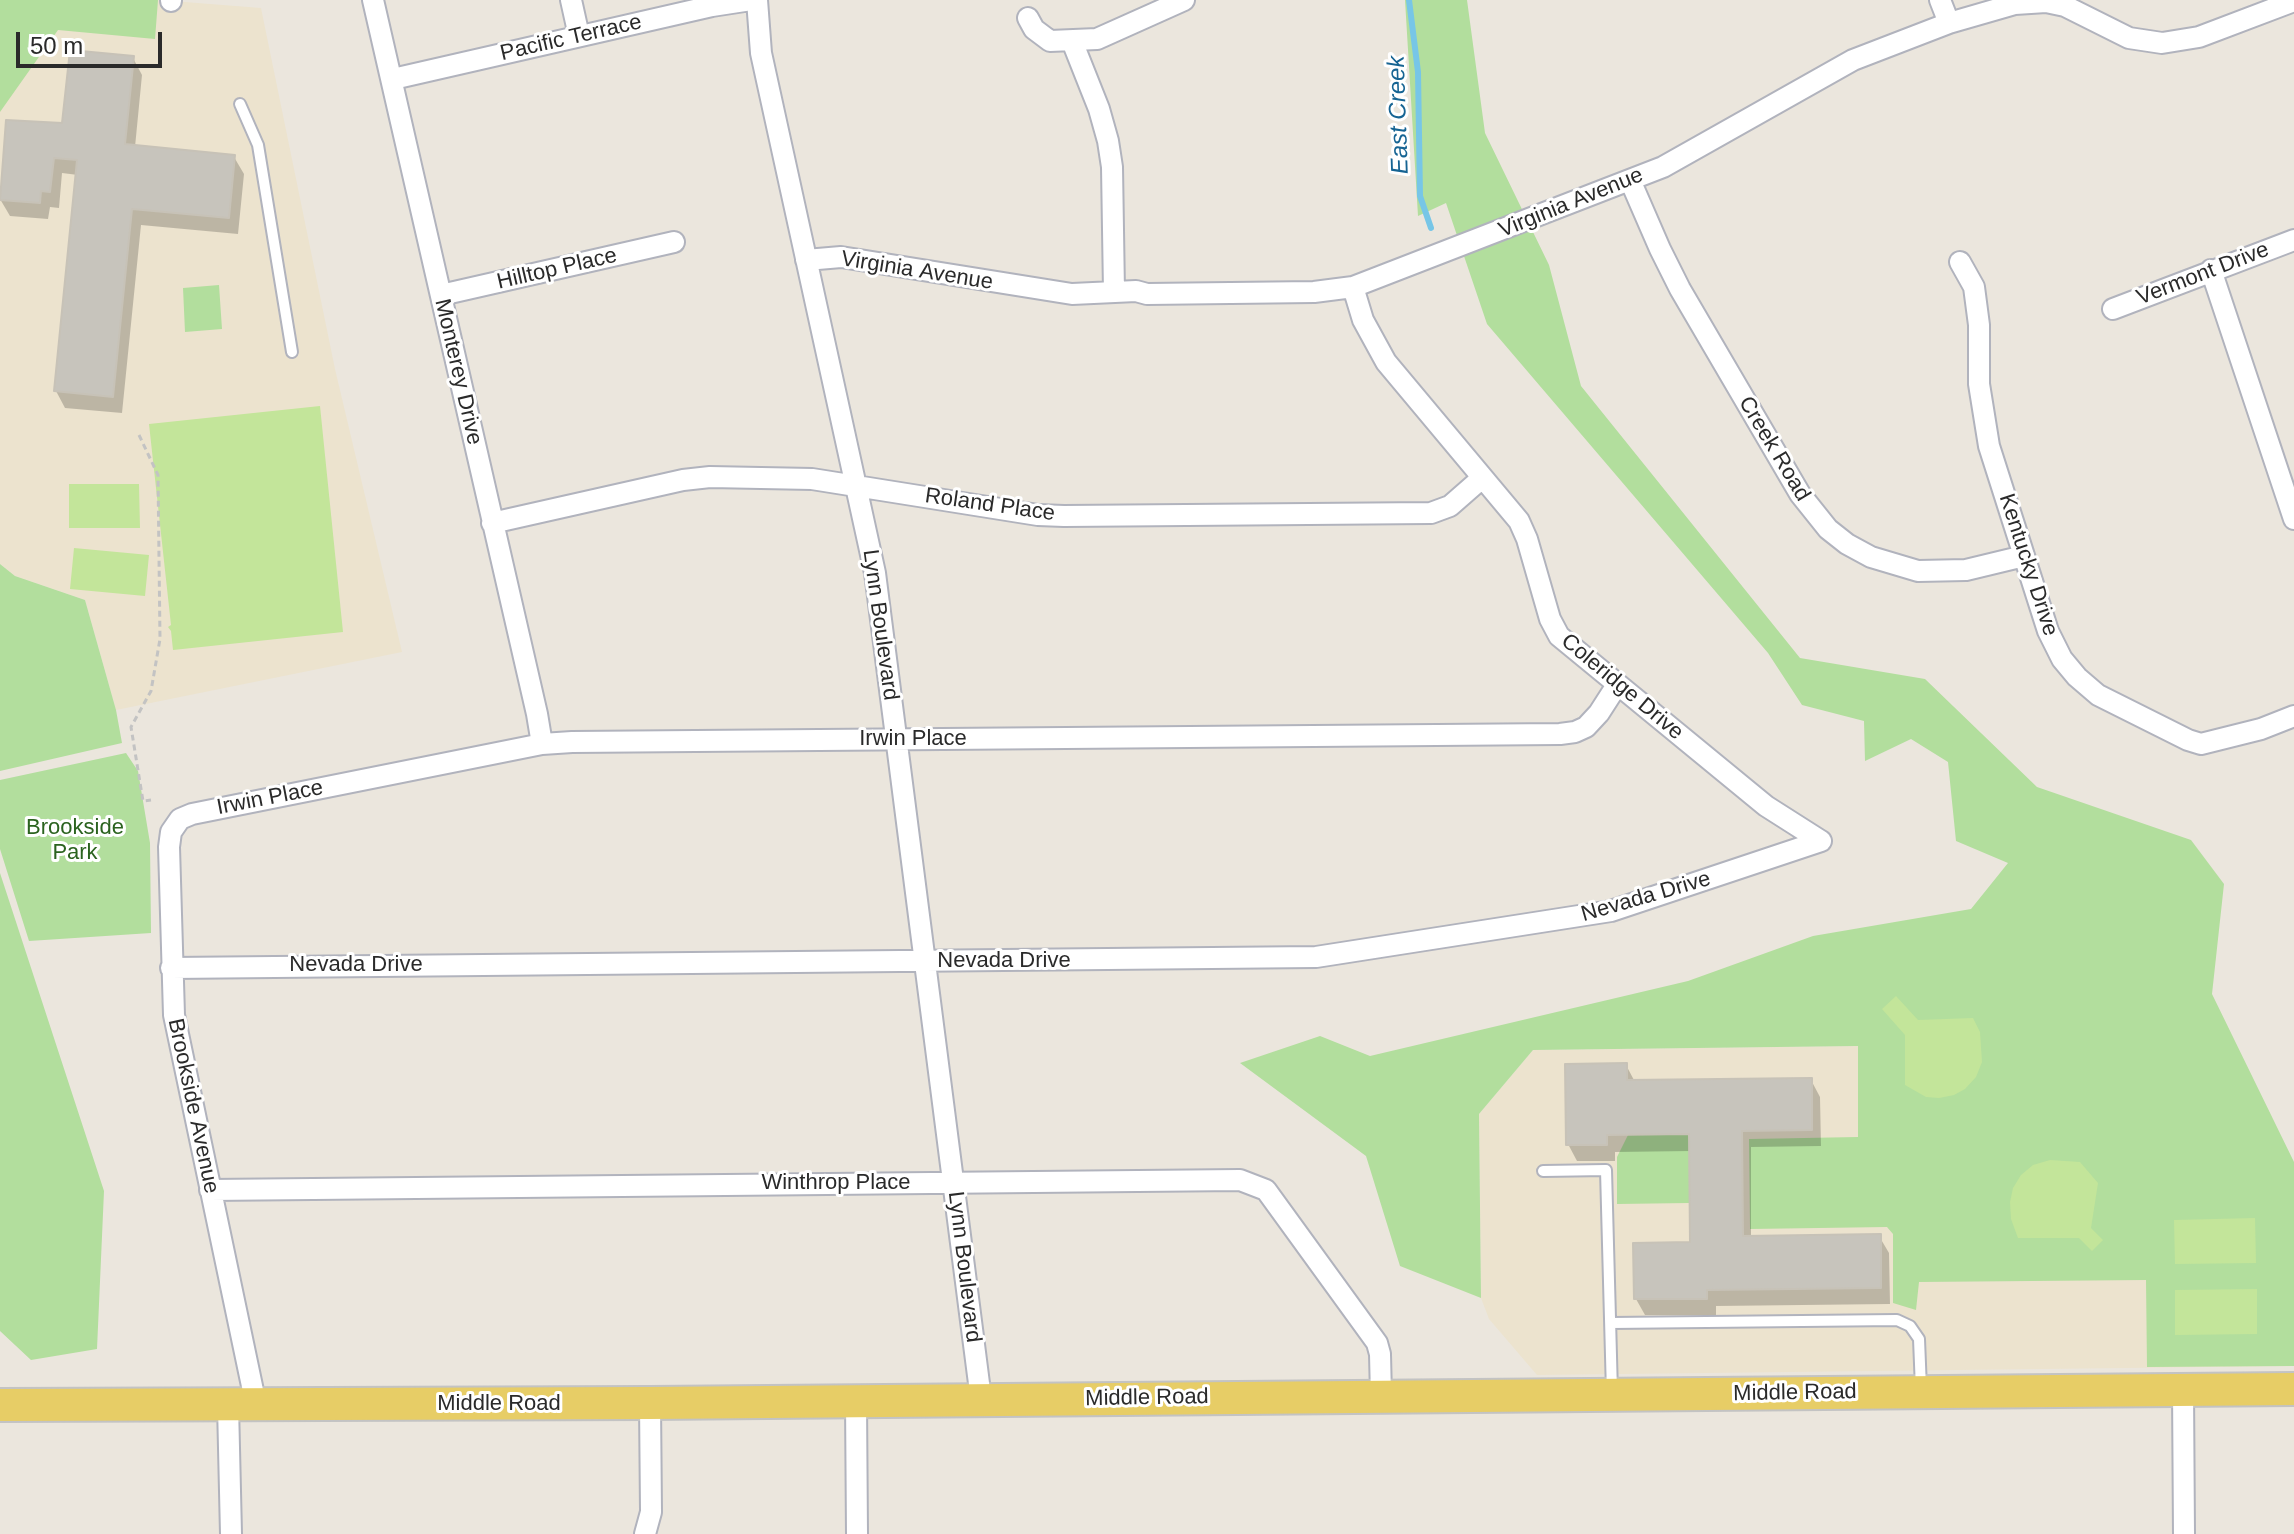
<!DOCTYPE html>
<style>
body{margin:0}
#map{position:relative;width:2294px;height:1534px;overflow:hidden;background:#ebe6dd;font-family:Helvetica,sans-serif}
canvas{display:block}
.scale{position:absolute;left:16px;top:32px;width:146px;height:36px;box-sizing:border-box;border:4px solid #2a2a2a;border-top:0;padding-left:10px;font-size:24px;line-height:28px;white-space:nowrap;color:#2a2a2a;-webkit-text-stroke:6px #fff;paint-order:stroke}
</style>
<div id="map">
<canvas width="2294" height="1534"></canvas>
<div class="scale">50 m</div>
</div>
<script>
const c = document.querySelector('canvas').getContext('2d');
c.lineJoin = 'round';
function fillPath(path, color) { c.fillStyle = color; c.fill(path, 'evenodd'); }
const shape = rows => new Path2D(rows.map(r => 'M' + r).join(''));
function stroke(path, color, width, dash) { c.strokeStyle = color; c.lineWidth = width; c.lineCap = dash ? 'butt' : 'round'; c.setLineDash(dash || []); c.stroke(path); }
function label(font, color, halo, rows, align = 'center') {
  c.font = font + ' Helvetica,sans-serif'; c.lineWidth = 6; c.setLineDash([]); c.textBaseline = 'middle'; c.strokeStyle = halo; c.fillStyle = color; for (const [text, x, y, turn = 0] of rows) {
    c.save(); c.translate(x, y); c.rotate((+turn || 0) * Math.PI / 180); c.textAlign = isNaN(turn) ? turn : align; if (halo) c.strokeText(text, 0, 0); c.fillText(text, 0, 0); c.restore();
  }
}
const education = shape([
 [51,0,159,0,261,8,335,369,402,652,116,710,85,600,15,576,0,564,0,104],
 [1858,1046,2294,1366,1537,1375,1489,1319,1481,1298,1479,1114,1533,1050]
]);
const green = shape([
 [0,0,158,0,155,39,58,30,0,112],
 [1405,0,1467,0,1485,133,1549,265,1581,386,1800,658,1925,679,2037,787,2191,840,2224,884,2212,994,2294,1162,2294,1366,2147,1367,2146,1280,1919,1282,1916,1310,1893,1303,1893,1234,1887,1227,1750,1229,1749,1139,1858,1137,1858,1046,1533,1050,1479,1114,1481,1298,1400,1266,1366,1156,1240,1063,1320,1036,1370,1056,1688,981,1813,936,1971,909,2008,863,1956,841,1948,762,1911,739,1865,761,1864,721,1802,705,1768,653,1487,324,1446,203,1418,216],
 [219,285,222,329,185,332,183,288],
 [0,564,15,576,85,600,116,710,122,743,0,771],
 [126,753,138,771,150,843,151,933,29,941,0,849,0,780],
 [0,873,104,1191,97,1349,31,1360,0,1331],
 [1689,1134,1689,1203,1617,1204,1617,1157,1628,1135]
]);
const pitch = shape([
 [320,406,343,632,173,650,171,631,168,627,171,625,149,424],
 [69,484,139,484,140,528,69,528],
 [74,548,149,555,145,596,70,589],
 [1896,996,1918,1020,1973,1018,1980,1032,1982,1062,1976,1077,1965,1089,1954,1095,1939,1098,1926,1097,1905,1085,1905,1035,1882,1009],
 [2050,1160,2080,1162,2098,1183,2091,1228,2103,1240,2092,1251,2079,1238,2018,1238,2011,1219,2010,1202,2013,1188,2021,1175,2033,1165],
 [2255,1218,2256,1263,2175,1264,2174,1220],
 [2257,1289,2257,1334,2175,1335,2175,1290]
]);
const shadow = shape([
 [133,58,142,75,135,147,234,157,244,174,238,234,141,225,122,413,65,408,56,391,78,175,62,173,59,208,50,207,48,219,10,216,0,199,64,125],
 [1626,1065,1635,1082,1811,1080,1820,1097,1821,1146,1751,1147,1751,1238,1879,1236,1889,1253,1890,1304,1716,1306,1716,1315,1645,1315,1636,1299,1692,1244,1691,1151,1615,1152,1615,1161,1577,1161,1568,1144]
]);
const stream = shape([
 [1409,0,1418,72,1420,196,1431,228]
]);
const building = shape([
 [70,50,134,56,125,144,235,155,229,218,132,209,113,397,54,391,77,160,54,158,50,192,41,191,40,203,0,200,6,120,62,123,70,50],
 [1627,1063,1627,1080,1812,1078,1812,1130,1742,1131,1743,1236,1881,1234,1881,1288,1707,1290,1707,1299,1634,1299,1633,1243,1690,1242,1689,1134,1607,1135,1607,1145,1566,1145,1565,1064,1627,1063]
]);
const path = shape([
 [139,435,158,475,160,639,151,691,131,727,143,801,151,800]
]);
const lane = shape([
 [240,104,258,145,292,352],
 [1543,1171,1606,1170,1612,1393],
 [1611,1323,1897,1320,1910,1326,1919,1339,1921,1389]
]);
const street = shape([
 [373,0,537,714,542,744],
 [571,0,579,36],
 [757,0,761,53,875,573,981,1399],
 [1940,0,1949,23],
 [171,1,171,0],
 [1028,18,1034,29,1050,41,1097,39,1184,0],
 [1072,41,1099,109,1108,141,1112,167,1114,292],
 [393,79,712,6,751,0],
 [1630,180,1660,249,1680,289,1800,494,1828,529,1847,544,1871,557,1918,571,1966,570,2024,556],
 [806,260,841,257,1072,294,1136,291,1147,294,1314,292,1353,287,1663,167,1853,60,1949,23,2015,4,2046,2,2065,6,2129,38,2162,43,2199,37,2294,1],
 [1960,262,1974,287,1979,325,1979,384,1989,446,2048,631,2062,659,2077,677,2098,695,2188,740,2201,744,2261,729,2294,716],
 [2211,270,2294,519],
 [1353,287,1363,320,1386,362,1519,521,1527,539,1550,619,1559,636,1766,806,1821,841],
 [441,295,674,242],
 [2113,309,2294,240],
 [492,523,683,480,710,477,812,479,1038,515,1064,516,1431,513,1450,506,1482,478],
 [171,968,1316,957,1611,911,1821,841],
 [210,1190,1240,1180,1266,1190,1377,1343,1380,1354,1381,1396],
 [2183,1389,2184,1534],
 [856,1401,857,1534],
 [228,1405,231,1534],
 [256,1405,174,1015,169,847,171,832,180,819,192,814,542,744,572,742,1560,734,1575,732,1586,727,1599,713,1617,685],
 [645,1534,651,1512,650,1403]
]);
const primary = shape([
 [0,1405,650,1403,2294,1389]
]);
const streetNames = [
 ["Pacific Terrace",571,38,-13],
 ["Virginia Avenue",1571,203,-22],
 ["Hilltop Place",557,269,-13],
 ["Virginia Avenue",917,271,9],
 ["Vermont Drive",2203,274,-21],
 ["Monterey Drive",458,372,77],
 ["Creek Road",1774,449,59],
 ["Roland Place",990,505,8],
 ["Kentucky Drive",2028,565,72],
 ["Lynn Boulevard",880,625,82],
 ["Coleridge Drive",1622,687,40],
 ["Irwin Place",913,739],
 ["Irwin Place",270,798,-11],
 ["Nevada Drive",1646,897,-16],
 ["Nevada Drive",1004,961],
 ["Nevada Drive",356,965],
 ["Brookside Avenue",193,1106,78],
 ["Winthrop Place",836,1183],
 ["Lynn Boulevard",964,1267,83],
 ["Middle Road",1795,1393,-1],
 ["Middle Road",1147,1398,-1],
 ["Middle Road",499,1404]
];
const parkNames = [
 ["Brookside",75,828],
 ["Park",75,853]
];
const waterNames = [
 ["East Creek",1399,115,-92]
];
fillPath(education, '#ece3ce');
fillPath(green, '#b2de9d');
fillPath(pitch, '#c3e59a');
fillPath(shadow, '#0003');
stroke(stream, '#77c6e7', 6);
fillPath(building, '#c7c4bc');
stroke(building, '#c7c2b7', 2);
stroke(lane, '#b1b3bd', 14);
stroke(street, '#b1b3bd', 24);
stroke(primary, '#c3c3c3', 36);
stroke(path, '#c3c3c3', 3, [6, 4]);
stroke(lane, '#fff', 10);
stroke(street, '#fff', 20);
stroke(primary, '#e7cd66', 32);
label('22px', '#2a2a2a', '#fff', streetNames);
label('22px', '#2b631f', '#fff', parkNames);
label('italic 24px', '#166493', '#fff', waterNames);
</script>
